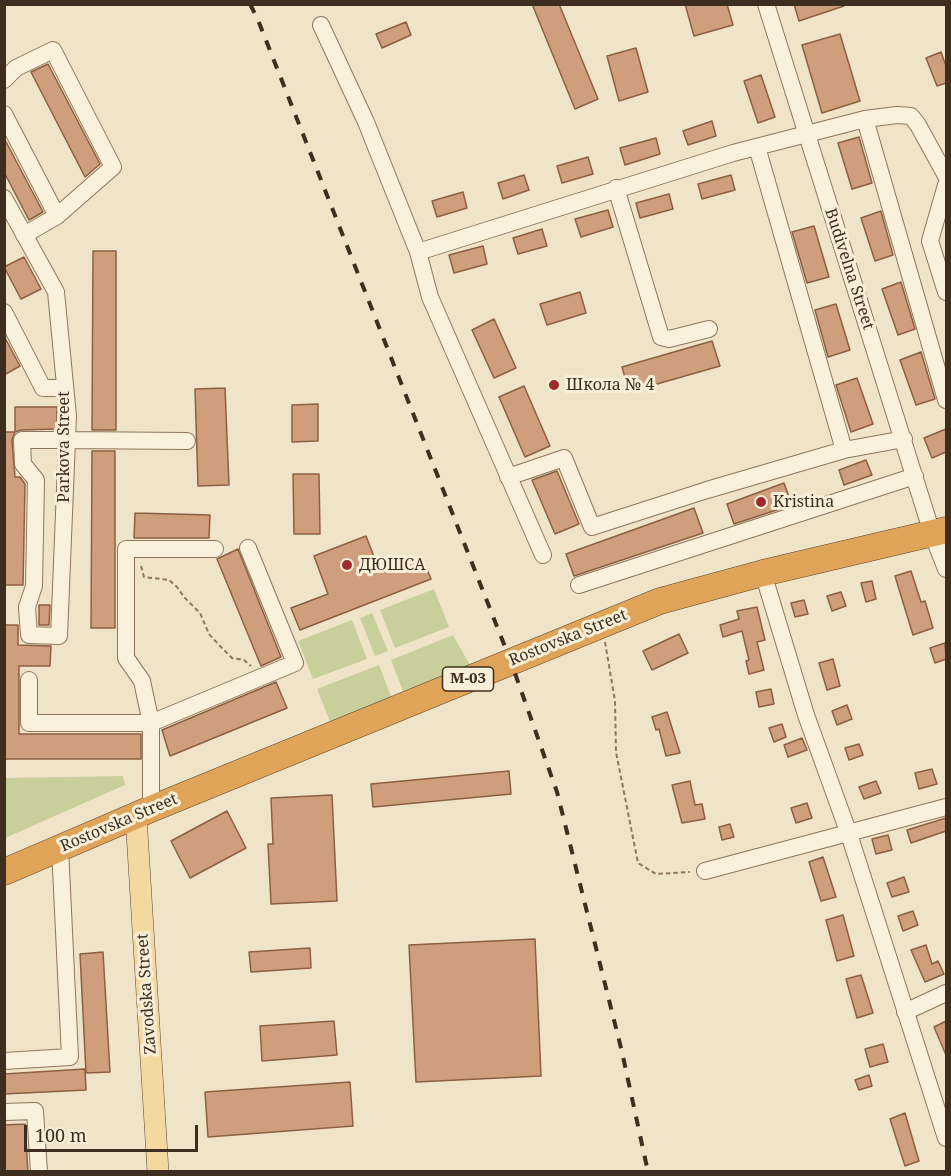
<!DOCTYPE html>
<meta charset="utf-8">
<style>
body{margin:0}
#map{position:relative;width:951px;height:1176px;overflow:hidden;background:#f0e4c8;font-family:"Noto Serif",serif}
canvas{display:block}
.frame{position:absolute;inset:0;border:6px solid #3d2e20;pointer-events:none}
.scale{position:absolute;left:24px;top:1125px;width:174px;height:27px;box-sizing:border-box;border:3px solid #3d2e20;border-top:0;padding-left:8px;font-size:18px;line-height:21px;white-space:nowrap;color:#3d2e20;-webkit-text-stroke:4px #f7eed8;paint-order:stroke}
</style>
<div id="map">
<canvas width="951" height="1176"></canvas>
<div class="frame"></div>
<div class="scale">100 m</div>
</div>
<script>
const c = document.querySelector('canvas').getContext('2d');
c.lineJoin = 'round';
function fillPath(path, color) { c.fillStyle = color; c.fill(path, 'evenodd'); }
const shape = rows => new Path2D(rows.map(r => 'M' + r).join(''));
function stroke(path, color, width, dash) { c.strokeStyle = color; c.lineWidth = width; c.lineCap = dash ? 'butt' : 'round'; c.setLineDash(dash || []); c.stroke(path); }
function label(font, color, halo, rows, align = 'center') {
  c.font = font + ' "Noto Serif",serif'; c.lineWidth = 6; c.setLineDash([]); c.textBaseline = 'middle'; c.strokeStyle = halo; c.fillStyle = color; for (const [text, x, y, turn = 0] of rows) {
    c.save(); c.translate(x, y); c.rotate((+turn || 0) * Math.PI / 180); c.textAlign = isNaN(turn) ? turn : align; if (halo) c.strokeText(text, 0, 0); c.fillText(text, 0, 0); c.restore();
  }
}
const green = shape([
 [434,589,449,627,395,648,380,610],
 [372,613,388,651,375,656,360,618],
 [352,620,367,659,313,679,298,641],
 [453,635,471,667,404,694,391,660],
 [379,665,392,699,331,724,317,689],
 [123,776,125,785,5,838,5,778]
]);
const building = shape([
 [532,4,559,4,598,99,575,109,532,4],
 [685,4,727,4,733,25,694,36,685,4],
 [794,4,843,4,844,6,799,21,794,4],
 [406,22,411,35,382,48,376,34,406,22],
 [840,34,860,101,822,113,802,45,840,34],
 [636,48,648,92,619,101,607,56,636,48],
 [941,52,946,66,946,83,937,86,926,58,941,52],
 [48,64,100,164,85,177,31,72,48,64],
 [761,75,775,117,758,123,744,81,761,75],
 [712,121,716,136,688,145,683,131,712,121],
 [859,137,872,183,852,189,838,143,859,137],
 [4,138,43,212,29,220,4,172,4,138],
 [656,138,660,154,625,165,620,148,656,138],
 [588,157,593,174,562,183,557,166,588,157],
 [524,175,529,190,503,199,498,183,524,175],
 [731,175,735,190,702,199,698,184,731,175],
 [463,192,467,208,437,217,432,201,463,192],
 [669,194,673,209,640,218,636,203,669,194],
 [608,210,613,227,581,237,575,219,608,210],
 [881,211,893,255,875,261,861,218,881,211],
 [814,226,829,277,807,283,792,232,814,226],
 [542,229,547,246,518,254,513,238,542,229],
 [483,246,487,264,454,273,449,255,483,246],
 [93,251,116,251,116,430,92,430,93,251],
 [24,257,41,289,21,299,4,267,24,257],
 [901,282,915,329,898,335,882,289,901,282],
 [580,292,586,313,547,325,540,304,580,292],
 [836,304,850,350,828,357,815,310,836,304],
 [494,319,516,368,494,378,472,330,494,319],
 [4,336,20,366,4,375,4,336],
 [712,341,720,366,629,392,622,367,712,341],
 [921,352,935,399,916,405,900,360,921,352],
 [857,378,873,424,851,432,836,385,857,378],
 [524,386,550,446,525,457,499,397,524,386],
 [225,388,229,485,198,486,195,389,225,388],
 [318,404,318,441,292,442,292,405,318,404],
 [15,407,57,407,57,429,21,430,15,432,12,440,15,477,20,477,25,484,23,585,4,585,4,432,15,432,15,407],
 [946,429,946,452,932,458,924,438,946,429],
 [92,451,115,451,115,628,91,628,92,451],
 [866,460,872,475,844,485,839,470,866,460],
 [557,471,579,524,555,534,532,480,557,471],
 [293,474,319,474,320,534,294,534,293,474],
 [784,483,792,505,734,524,727,504,784,483],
 [694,508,703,533,574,576,566,554,694,508],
 [135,513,210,515,209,538,134,538,135,513],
 [366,536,378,567,384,572,422,557,431,579,300,630,291,608,328,594,314,556,366,536],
 [238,549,281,657,261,666,217,559,238,549],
 [911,571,921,602,925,601,933,628,913,635,895,576,911,571],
 [872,581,876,599,866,602,861,583,872,581],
 [841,592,846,606,832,611,827,596,841,592],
 [804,600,808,614,795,617,791,603,804,600],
 [39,605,50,605,49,625,39,625,39,605],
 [757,607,765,640,757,642,764,670,749,674,746,661,749,660,742,631,723,637,720,625,739,619,737,611,757,607],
 [4,625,18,625,18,645,51,646,50,666,19,666,19,734,141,734,141,759,4,759,4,625],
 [679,634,688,653,652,670,643,651,679,634],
 [945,643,946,659,935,663,930,648,945,643],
 [833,659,840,686,827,690,819,663,833,659],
 [276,682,287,708,170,756,162,730,276,682],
 [771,689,774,704,759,707,756,692,771,689],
 [847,705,852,719,837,725,832,711,847,705],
 [667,712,680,753,666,756,659,729,656,730,652,717,667,712],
 [782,724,786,737,774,742,769,728,782,724],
 [802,738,807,750,788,757,784,745,802,738],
 [859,744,863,755,849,760,845,748,859,744],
 [932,769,937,784,919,789,915,773,932,769],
 [509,771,511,794,373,807,371,784,509,771],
 [690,781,695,805,702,804,705,819,682,823,672,785,690,781],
 [876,781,881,793,864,799,859,787,876,781],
 [332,795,337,901,271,904,268,844,273,844,271,798,332,795],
 [807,803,812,818,796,823,791,808,807,803],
 [227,811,246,848,190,878,171,841,227,811],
 [946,818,946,831,911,843,907,830,946,818],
 [730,824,734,837,722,840,719,827,730,824],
 [888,835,892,850,876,854,872,839,888,835],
 [823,857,836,897,821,901,809,862,823,857],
 [904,877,909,892,892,897,887,883,904,877],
 [913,911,918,925,903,931,898,916,913,911],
 [843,915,854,956,837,961,826,920,843,915],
 [535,939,541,1076,416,1082,409,945,535,939],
 [926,945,932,964,938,961,944,974,925,982,911,950,926,945],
 [310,948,311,968,251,972,249,952,310,948],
 [103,952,110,1072,86,1073,80,954,103,952],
 [861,975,873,1013,857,1018,846,979,861,975],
 [334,1021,337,1055,262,1061,260,1026,334,1021],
 [946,1021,946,1055,934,1027,946,1021],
 [883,1044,888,1062,870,1067,865,1049,883,1044],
 [85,1069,86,1090,4,1094,4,1074,85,1069],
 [869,1075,872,1086,859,1090,855,1080,869,1075],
 [350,1082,353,1126,208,1137,205,1092,350,1082],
 [905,1113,919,1161,905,1166,890,1119,905,1113],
 [25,1124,28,1172,4,1172,4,1125,25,1124]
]);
const path = shape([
 [141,566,144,577,169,580,177,587,184,597,200,613,209,634,221,647,232,658,244,660,251,666],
 [605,642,615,701,616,752,638,863,656,874,690,872]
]);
const minor = shape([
 [766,4,932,533,946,569],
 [321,25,366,122,418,252],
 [4,80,16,68,53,50,113,167,57,216],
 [4,114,57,216,24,235],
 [865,119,946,400],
 [757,147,844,450],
 [946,185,930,241,946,292],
 [616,188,661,337,669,339,709,329],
 [4,198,56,292,68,416,67,440,59,636,29,635,27,607,34,586,36,480,23,464,22,440,67,440,187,441],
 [4,312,43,388,65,388],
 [508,477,564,458,592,527,707,490,844,450,904,439],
 [543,555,430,297,418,252,733,153,865,119,897,115,911,116,918,125,946,176],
 [763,573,806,715,849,834,946,1138],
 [579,585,915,476],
 [29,680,29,723,151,723,142,681,126,658,126,549,215,549],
 [151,809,151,723,295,663,248,548],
 [705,871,946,807],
 [905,1012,946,993],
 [4,1061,70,1057,60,848],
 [4,1112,35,1111,39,1172]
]);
const major = shape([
 [136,816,158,1172]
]);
const highway = shape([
 [4,872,151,809,660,601,763,573,946,530]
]);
const rail = shape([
 [250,4,258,20,511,662,557,792,622,1052,648,1172]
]);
const markers = [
 [554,385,6,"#9e2a2b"],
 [761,502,6,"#9e2a2b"],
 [347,565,6,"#9e2a2b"]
];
const shields = [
 [468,679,51]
];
const shieldNames = [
 ["М-03",468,679]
];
const streetNames = [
 ["Budivelna Street",849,269,72],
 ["Parkova Street",64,447,-90],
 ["Rostovska Street",568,638,-22],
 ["Rostovska Street",119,823,-23],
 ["Zavodska Street",147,994,-94]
];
const poiNames = [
 ["Школа № 4",566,385],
 ["Kristina",773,502],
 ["ДЮШСА",359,565]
];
fillPath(green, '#c9cf9b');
fillPath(building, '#cf9f7d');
stroke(building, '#8d5f41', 1.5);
stroke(minor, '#8d765c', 18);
stroke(major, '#5b4430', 22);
stroke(highway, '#5b4430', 27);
stroke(path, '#8d765c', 2, [4.5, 3]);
stroke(minor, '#faf1dc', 16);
stroke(major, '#f3d9a0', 21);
stroke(highway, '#e0a458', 26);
stroke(rail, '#3d2e20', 4, [10, 10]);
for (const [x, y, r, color] of markers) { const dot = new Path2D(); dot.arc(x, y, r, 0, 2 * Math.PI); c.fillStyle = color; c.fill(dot); stroke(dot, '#f7eed8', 2); }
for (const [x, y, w] of shields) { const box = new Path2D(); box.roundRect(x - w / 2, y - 12, w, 24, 4.5); c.fillStyle = '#f7eed8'; c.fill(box); stroke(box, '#3d2e20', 1.5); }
label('bold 15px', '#3d2e20', null, shieldNames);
label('16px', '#3d2e20', '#f7eed8', streetNames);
label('16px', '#3d2e20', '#f7eed8', poiNames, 'left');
</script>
